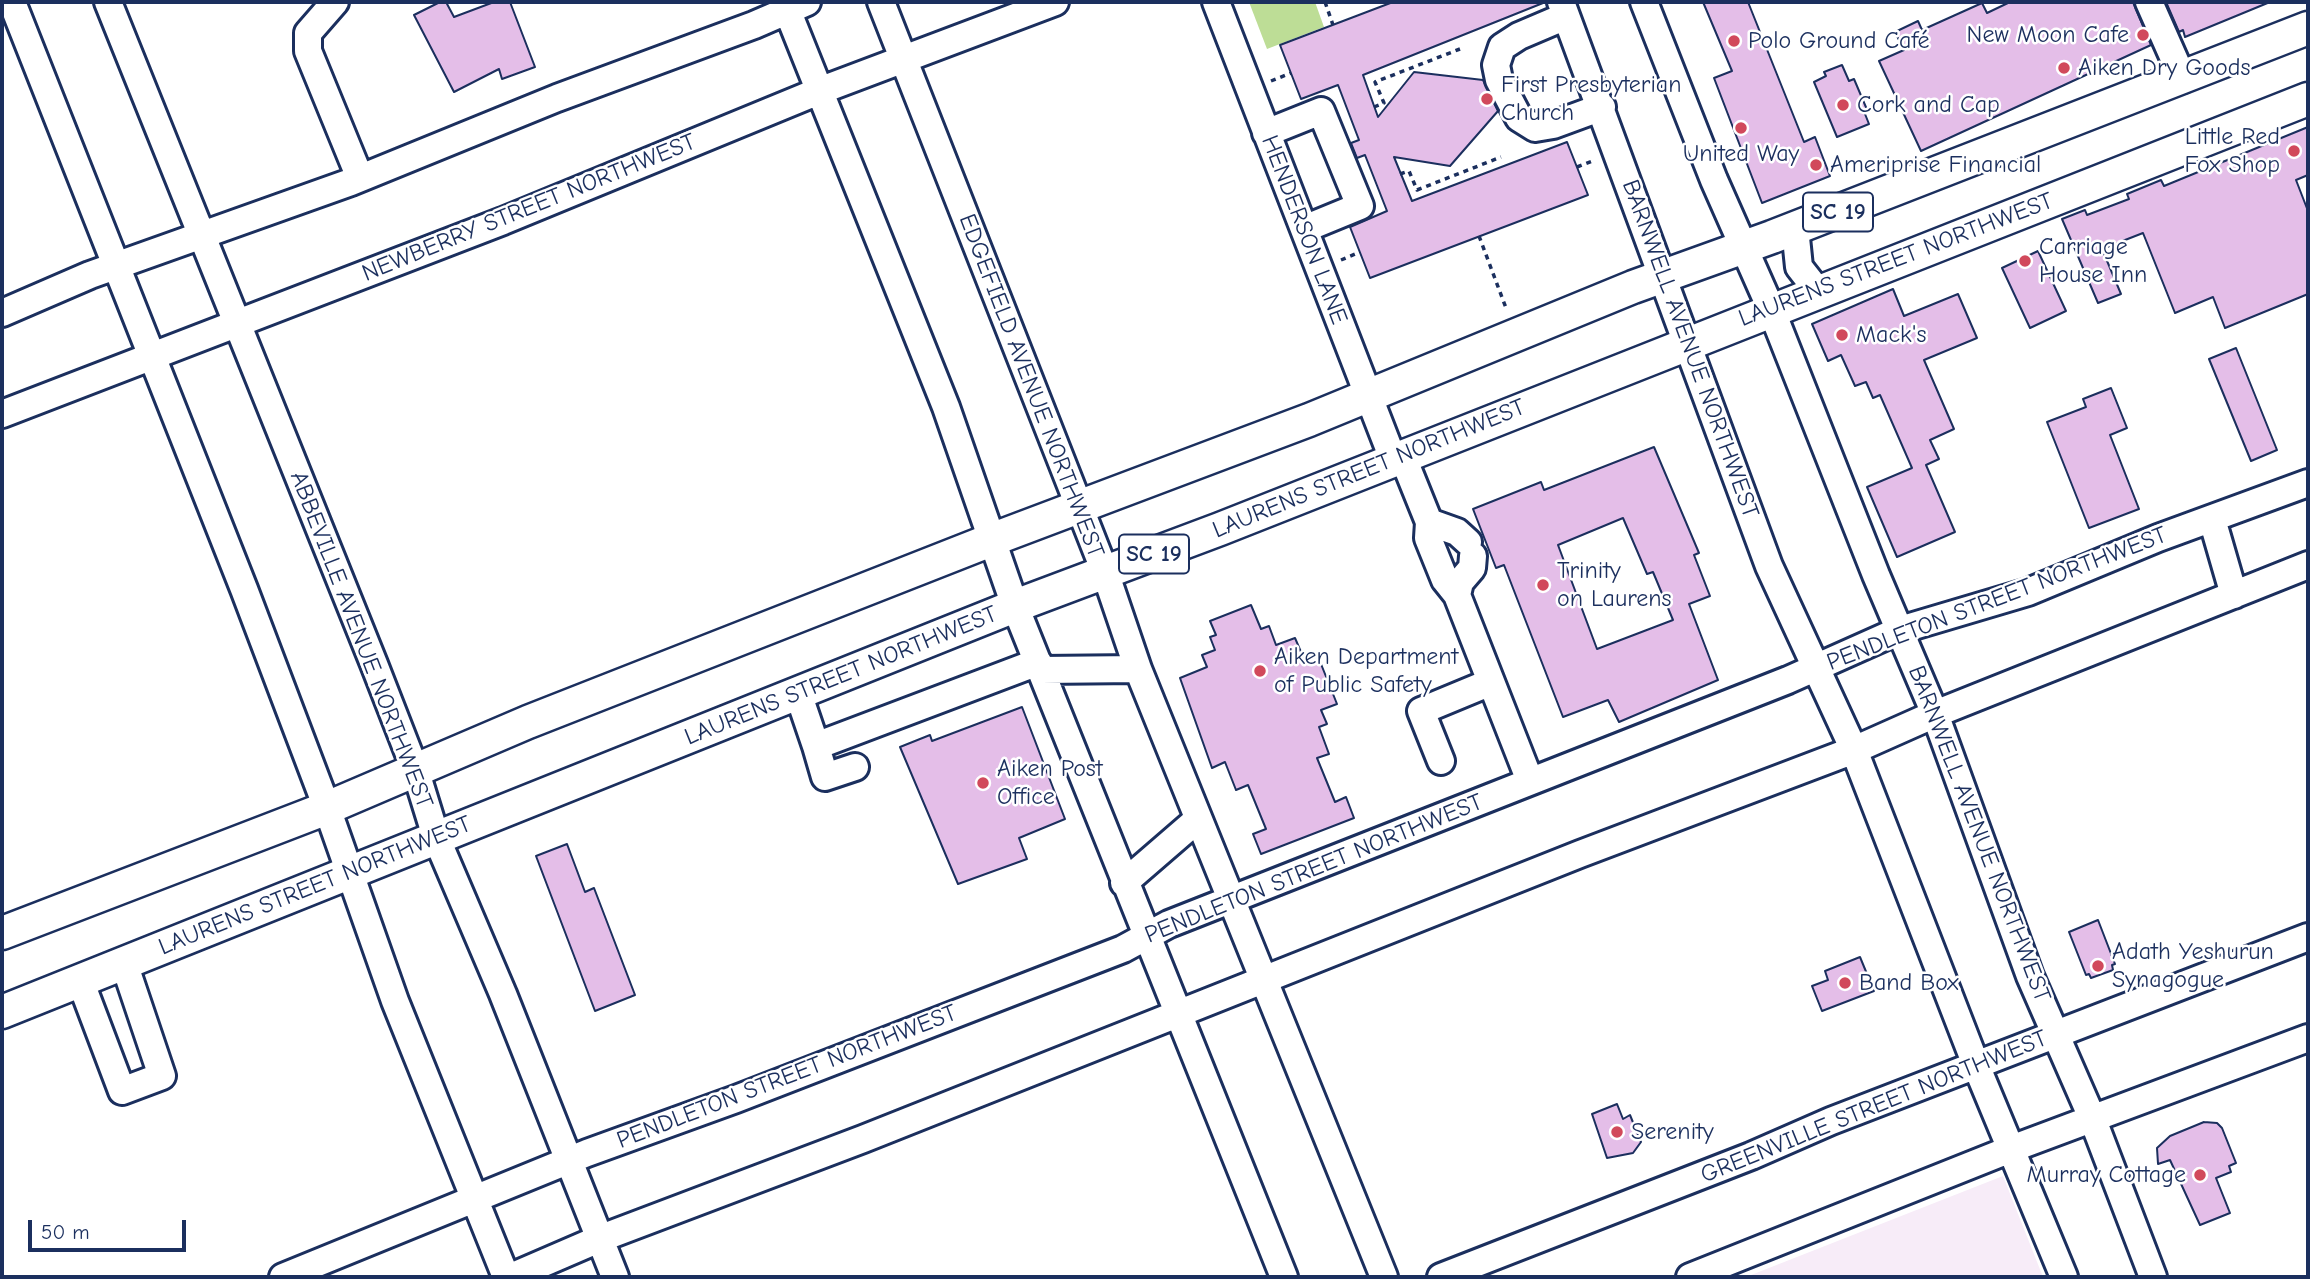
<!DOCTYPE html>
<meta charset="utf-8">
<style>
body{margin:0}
#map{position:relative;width:2310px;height:1279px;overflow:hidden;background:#fff;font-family:"Comic Neue",sans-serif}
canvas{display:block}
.frame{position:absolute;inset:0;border:4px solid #1b2f5e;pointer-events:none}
.scale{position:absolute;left:28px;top:1220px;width:158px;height:32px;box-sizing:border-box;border:4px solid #1b2f5e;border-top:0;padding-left:9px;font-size:21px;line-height:24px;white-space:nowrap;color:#1b2f5e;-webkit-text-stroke:5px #fff;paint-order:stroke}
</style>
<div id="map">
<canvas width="2310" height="1279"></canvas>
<div class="frame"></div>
<div class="scale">50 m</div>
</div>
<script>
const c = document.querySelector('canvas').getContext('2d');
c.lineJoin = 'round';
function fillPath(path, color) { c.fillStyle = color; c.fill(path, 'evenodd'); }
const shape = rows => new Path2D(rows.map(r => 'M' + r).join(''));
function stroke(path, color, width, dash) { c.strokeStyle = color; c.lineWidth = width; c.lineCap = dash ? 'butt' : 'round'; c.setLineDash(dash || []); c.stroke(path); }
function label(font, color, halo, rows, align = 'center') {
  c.font = font + ' "Comic Neue",sans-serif'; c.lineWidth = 5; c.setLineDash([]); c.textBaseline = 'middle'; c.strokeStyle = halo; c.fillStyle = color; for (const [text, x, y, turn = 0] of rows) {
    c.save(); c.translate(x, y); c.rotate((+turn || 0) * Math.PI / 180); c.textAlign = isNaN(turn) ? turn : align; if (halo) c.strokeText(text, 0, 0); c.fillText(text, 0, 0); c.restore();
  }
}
const built = shape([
 [2003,1176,2043,1277,1746,1277]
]);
const green = shape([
 [1249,2,1315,2,1324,27,1267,49]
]);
const building = shape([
 [440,2,446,2,454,17,494,2,510,2,535,67,502,79,499,69,454,92,414,15,440,2],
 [1393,2,1543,3,1363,75,1378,117,1414,72,1483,80,1498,111,1450,166,1394,157,1412,201,1567,142,1588,195,1370,278,1350,227,1387,211,1365,155,1357,158,1351,143,1359,140,1338,85,1301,99,1280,45,1393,2],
 [1703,2,1748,2,1804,142,1815,137,1830,176,1762,203,1714,78,1732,71,1703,2],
 [2010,2,2133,2,2151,45,1921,151,1879,61,1904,50,1895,32,1918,21,1922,30,1982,3,1987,13,2010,2],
 [2166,2,2270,2,2185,37,2183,30,2179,32,2166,2],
 [1842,65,1849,81,1854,79,1868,112,1865,114,1869,124,1837,137,1814,82,1826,76,1824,72,1842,65],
 [2308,127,2308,175,2296,180,2308,211,2308,294,2225,328,2213,297,2175,313,2143,233,2102,249,2121,294,2098,303,2062,219,2085,210,2087,215,2129,199,2127,194,2161,180,2164,186,2308,127],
 [2038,251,2066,311,2030,328,2002,268,2038,251],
 [1893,289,1904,316,1958,294,1977,338,1924,360,1954,429,1930,440,1939,459,1926,465,1955,532,1897,557,1867,487,1912,468,1880,395,1873,398,1866,382,1855,386,1841,355,1828,361,1812,324,1893,289],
 [2236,348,2277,450,2251,461,2209,359,2236,348],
 [2111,388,2127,428,2110,435,2139,509,2089,528,2047,422,2086,407,2083,399,2111,388],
 [1654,447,1699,553,1694,555,1710,596,1689,604,1718,680,1619,722,1608,700,1563,717,1504,565,1496,568,1473,509,1541,482,1544,490,1654,447],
 [1623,518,1647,574,1653,572,1673,620,1597,649,1558,545,1623,518],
 [1251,605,1261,629,1269,626,1276,645,1295,638,1304,659,1317,654,1337,704,1321,710,1327,724,1319,727,1329,754,1317,758,1335,802,1346,797,1354,818,1261,854,1253,834,1266,829,1248,785,1236,790,1225,762,1212,768,1180,678,1207,667,1202,655,1215,650,1210,637,1216,635,1210,621,1251,605],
 [1022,707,1065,819,1019,838,1027,859,958,884,900,747,930,735,932,741,1022,707],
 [567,844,585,892,594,888,635,995,595,1011,536,856,567,844],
 [2098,920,2115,964,2112,965,2113,970,2091,978,2089,974,2086,975,2069,932,2098,920],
 [1860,957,1874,991,1822,1011,1812,986,1828,980,1825,971,1860,957],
 [1617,1104,1623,1119,1630,1115,1641,1142,1633,1153,1607,1158,1592,1114,1617,1104],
 [2204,1122,2217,1123,2222,1128,2236,1163,2229,1166,2231,1172,2216,1178,2230,1213,2200,1225,2170,1160,2158,1164,2157,1148,2170,1136,2204,1122]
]);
const path = shape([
 [1325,2,1333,25],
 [1271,81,1291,73],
 [1374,107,1384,103,1375,82,1460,49],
 [1577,167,1595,160],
 [1400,174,1409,171,1417,190,1501,157],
 [1479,236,1506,308],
 [1341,260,1360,252]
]);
const minor = shape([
 [12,2,244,589,327,808,395,1001,506,1277],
 [108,2,374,664,416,772,436,837,503,994,615,1277],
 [335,2,308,33,308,51,360,178],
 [784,2,946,407,1015,606,1284,1277],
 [881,2,1105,572,1138,669,1384,1277],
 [1216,2,1393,459],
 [1561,2,1769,566,1854,750,1976,1065,2064,1277],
 [1644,2,1714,180,1771,309,1876,575,1935,714,2030,976,2093,1120,2153,1277],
 [2149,2,2183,79],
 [1566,16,1519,36,1502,47,1496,65,1499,80,1519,118,1535,128,1553,125,1602,107],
 [1266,133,1321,111,1360,206,1304,229],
 [1795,228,1799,267,1817,290],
 [2,313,90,275,351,182,557,98,754,25,807,2],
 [2,414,503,221,819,91,1055,2],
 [1402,455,1429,522,1428,538,1445,580,1457,595,1530,781],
 [2212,519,2234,595],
 [1429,522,1457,532,1468,542],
 [1457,595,1460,582,1472,568,1473,556],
 [1041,670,1138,669],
 [798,693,816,746],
 [1441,761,1421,711,1491,682],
 [855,767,825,777,816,746,1038,662],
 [1124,883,1198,819],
 [80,980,122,1091,162,1076,124,963],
 [283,1277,587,1153,736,1099,1123,949,1169,924,1788,680,1900,630,2028,592,2158,538,2308,483],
 [511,1277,599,1239,863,1139,1580,854,1854,750,1935,714,2308,565],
 [1441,1277,1751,1156,1831,1121,2308,937],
 [1690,1277,2011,1149,2308,1038]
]);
const major = shape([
 [2,933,327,808,528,722,991,540,1309,420,1633,287,1772,237,2308,28],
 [2,1012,1015,606,1220,529,2308,99]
]);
const markers = [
 [2143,35,7,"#d1495b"],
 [1734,41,7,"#d1495b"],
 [2064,68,7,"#d1495b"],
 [1487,99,7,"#d1495b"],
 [1843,105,7,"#d1495b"],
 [1741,128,7,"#d1495b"],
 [2294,151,7,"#d1495b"],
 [1816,165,7,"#d1495b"],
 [2025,261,7,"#d1495b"],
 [1842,335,7,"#d1495b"],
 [1543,585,7,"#d1495b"],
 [1260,671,7,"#d1495b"],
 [983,783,7,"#d1495b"],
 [2098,966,7,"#d1495b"],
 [1845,983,7,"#d1495b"],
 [1617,1132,7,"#d1495b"],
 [2200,1175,7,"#d1495b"]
];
const shields = [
 [1838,212,70],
 [1154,554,70]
];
const shieldNames = [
 ["SC 19",1838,212],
 ["SC 19",1154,554]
];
const poiNames = [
 ["New Moon Cafe",2129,35,"right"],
 ["Polo Ground Café",1748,41],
 ["Aiken Dry Goods",2078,68],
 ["First Presbyterian",1501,85],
 ["Church",1501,113],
 ["Cork and Cap",1857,105],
 ["Little Red",2280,137,"right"],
 ["Fox Shop",2280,165,"right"],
 ["United Way",1741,154,"center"],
 ["Ameriprise Financial",1830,165],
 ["Carriage",2039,247],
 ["House Inn",2039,275],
 ["Mack's",1856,335],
 ["Trinity",1557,571],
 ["on Laurens",1557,599],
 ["Aiken Department",1274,657],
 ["of Public Safety",1274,685],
 ["Aiken Post",997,769],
 ["Office",997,797],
 ["Adath Yeshurun",2112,952],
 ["Synagogue",2112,980],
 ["Band Box",1859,983],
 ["Serenity",1631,1132],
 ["Murray Cottage",2186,1175,"right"]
];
const streetNames = [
 ["NEWBERRY STREET NORTHWEST",529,208,-22],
 ["HENDERSON LANE",1304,230,69],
 ["LAURENS STREET NORTHWEST",1896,260,-21],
 ["BARNWELL AVENUE NORTHWEST",1690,349,70],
 ["EDGEFIELD AVENUE NORTHWEST",1031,386,69],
 ["LAURENS STREET NORTHWEST",1369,469,-22],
 ["PENDLETON STREET NORTHWEST",1997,599,-21],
 ["ABBEVILLE AVENUE NORTHWEST",361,640,69],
 ["LAURENS STREET NORTHWEST",841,676,-22],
 ["BARNWELL AVENUE NORTHWEST",1979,834,69],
 ["PENDLETON STREET NORTHWEST",1314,869,-22],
 ["LAURENS STREET NORTHWEST",315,886,-22],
 ["PENDLETON STREET NORTHWEST",787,1077,-21],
 ["GREENVILLE STREET NORTHWEST",1874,1107,-22]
];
fillPath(built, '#f7ecf8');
fillPath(green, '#bddd96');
fillPath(building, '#e4bee8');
stroke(building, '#1b2f5e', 2);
stroke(minor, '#1b2f5e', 32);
stroke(major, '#1b2f5e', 37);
stroke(path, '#1b2f5e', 3.5, [5, 5]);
stroke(minor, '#fff', 26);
stroke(major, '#fff', 32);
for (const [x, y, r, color] of markers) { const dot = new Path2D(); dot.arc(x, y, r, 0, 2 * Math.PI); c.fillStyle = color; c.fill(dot); stroke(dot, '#fff', 2.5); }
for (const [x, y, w] of shields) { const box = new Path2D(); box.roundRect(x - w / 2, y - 19.5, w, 39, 5); c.fillStyle = '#fff'; c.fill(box); stroke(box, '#1b2f5e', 2); }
label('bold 23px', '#1b2f5e', null, shieldNames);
label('24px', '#1b2f5e', '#fff', poiNames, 'left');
label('24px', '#1b2f5e', '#fff', streetNames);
</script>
